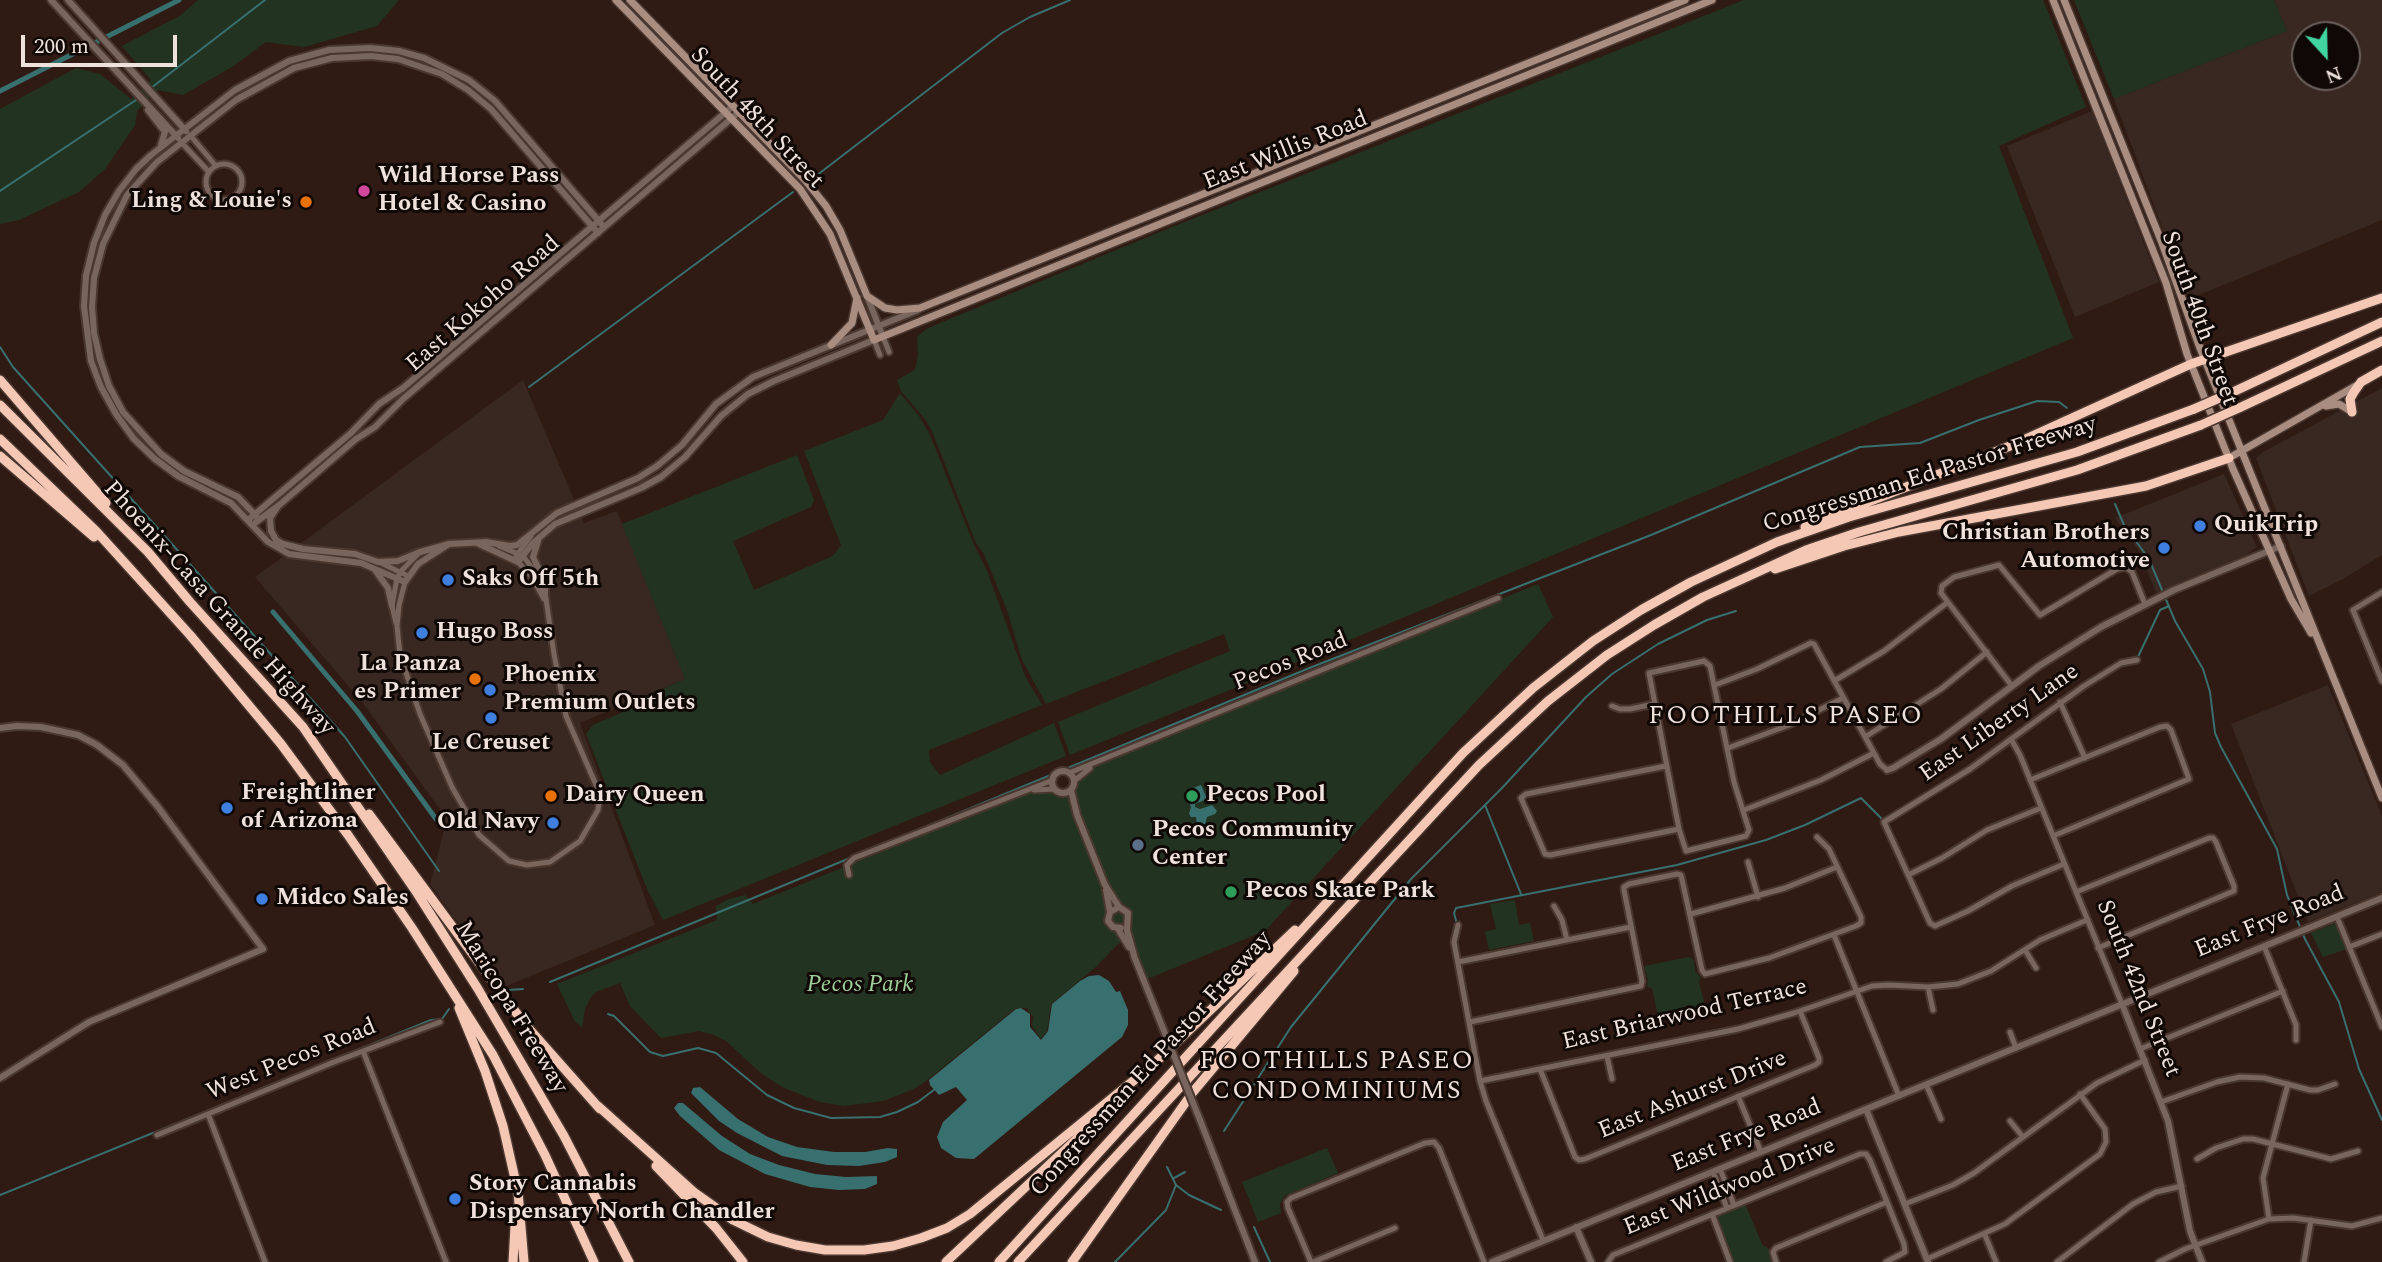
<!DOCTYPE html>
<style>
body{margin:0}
#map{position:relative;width:2382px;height:1262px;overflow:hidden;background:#2f1b13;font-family:Spectral,serif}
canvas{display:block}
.north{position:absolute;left:2291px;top:21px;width:70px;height:70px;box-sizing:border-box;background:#100805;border:2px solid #695f5b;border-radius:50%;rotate:158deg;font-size:19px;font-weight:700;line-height:28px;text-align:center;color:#efe1db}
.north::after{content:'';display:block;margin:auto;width:24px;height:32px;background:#42d4a0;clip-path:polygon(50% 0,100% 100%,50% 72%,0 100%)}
.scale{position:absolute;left:21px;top:35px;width:156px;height:32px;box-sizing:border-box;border:4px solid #efe1db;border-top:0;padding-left:9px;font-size:21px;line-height:24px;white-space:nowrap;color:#efe1db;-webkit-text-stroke:5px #100805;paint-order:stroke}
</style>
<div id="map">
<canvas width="2382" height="1262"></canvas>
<div class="north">N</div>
<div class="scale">200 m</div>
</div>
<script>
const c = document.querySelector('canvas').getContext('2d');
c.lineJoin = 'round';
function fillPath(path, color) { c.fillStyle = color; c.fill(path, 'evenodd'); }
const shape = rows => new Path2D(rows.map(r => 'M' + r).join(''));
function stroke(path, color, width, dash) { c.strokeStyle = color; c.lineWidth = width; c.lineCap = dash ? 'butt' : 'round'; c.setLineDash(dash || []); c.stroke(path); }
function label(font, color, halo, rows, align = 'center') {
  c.font = font + ' Spectral,serif'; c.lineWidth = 6; c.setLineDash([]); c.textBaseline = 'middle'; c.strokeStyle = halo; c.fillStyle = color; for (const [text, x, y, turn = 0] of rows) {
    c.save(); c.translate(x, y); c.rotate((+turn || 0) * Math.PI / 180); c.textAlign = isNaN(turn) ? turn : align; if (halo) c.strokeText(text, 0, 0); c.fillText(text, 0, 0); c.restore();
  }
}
const commercial = shape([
 [2274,0,2382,0,2382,220,2189,299,2114,99,2287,31],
 [2305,35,2347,35,2347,77,2305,77],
 [2092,111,2159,282,2075,317,2007,146],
 [523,380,584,523,617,511,685,679,580,723,655,925,504,987,430,884,443,834,442,812,362,702,255,577],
 [2382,388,2382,555,2343,579,2309,596,2256,458,2263,452],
 [2224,474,2257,547,2246,555,2156,593,2139,551,2115,518],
 [2328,685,2382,816,2382,892,2308,922,2231,724]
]);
const green = shape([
 [198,0,399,0,377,26,304,47,266,42,232,67,183,95,158,90,137,111,135,125,105,169,79,192,19,220,0,224,0,109,76,68,100,74,131,99,151,80,122,46,181,15],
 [1744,0,2043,0,2086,107,1999,146,2073,338,1237,687,1070,755,1058,722,1230,651,1224,634,1046,704,1022,660,1007,610,984,554,976,543,932,431,925,419,901,391,897,380,915,370,918,355,917,337,928,328,1167,229],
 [2074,0,2274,0,2287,31,2114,99],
 [900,393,919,416,930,435,974,545,987,571,1025,676,1042,705,929,750,930,762,940,775,1054,723,1066,756,663,920,647,889,586,734,593,725,660,696,664,688,685,679,622,524,797,455,814,500,811,507,733,541,754,590,833,556,841,545,804,451,883,420],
 [1538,584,1553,617,1265,931,1147,979,1131,938,1118,944,1097,966,1051,1004,1047,1031,1041,1039,1032,1026,1033,1017,1027,1008,1016,1008,926,1081,914,1089,883,1101,844,1106,820,1102,784,1088,762,1074,726,1041,714,1035,699,1031,661,1038,630,1006,620,983,596,992,591,997,585,1009,582,1028,574,1020,557,984,717,920,716,906,729,899,745,895,753,904,1012,799,1028,793,1052,791,1057,794,1076,786,1079,778,1097,766,1146,744],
 [1515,900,1519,925,1530,923,1534,941,1489,950,1485,932,1496,929,1490,904],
 [2336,923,2347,949,2323,957,2311,933],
 [1689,957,1694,960,1695,971,1701,978,1699,982,1705,1006,1658,1016,1652,988,1647,987,1648,980,1644,966],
 [1327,1148,1338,1173,1284,1196,1280,1204,1281,1213,1258,1222,1242,1182],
 [1744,1201,1762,1244,1773,1252,1776,1262,1730,1262,1712,1214]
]);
const water = shape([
 [1201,785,1207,799,1195,804,1195,807,1200,809,1212,805,1217,811,1215,814,1207,817,1205,825,1201,828,1197,825,1196,817,1191,817,1189,814,1191,807,1185,791],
 [1099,975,1109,981,1116,992,1120,991,1128,1010,1128,1025,1122,1037,974,1159,956,1158,941,1148,937,1137,943,1122,967,1100,956,1087,939,1095,930,1085,929,1080,1016,1009,1021,1008,1030,1014,1030,1027,1041,1040,1048,1031,1052,1004,1080,981,1089,976],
 [700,1087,738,1119,768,1137,797,1147,834,1152,865,1152,888,1148,897,1149,897,1157,885,1162,859,1166,827,1165,782,1156,737,1133,719,1121,691,1093,693,1088],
 [678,1103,683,1103,722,1136,750,1154,779,1165,815,1174,846,1177,877,1176,877,1184,865,1189,839,1190,810,1187,765,1174,719,1150,680,1116,674,1108]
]);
const stream = shape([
 [151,88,265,0],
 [812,179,1002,33,1030,17,1070,0],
 [0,191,139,98],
 [0,347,13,367,345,737,439,871],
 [529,387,793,192],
 [2115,504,2124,525,2149,559,2175,621,2203,669,2210,692,2215,733,2221,747,2277,849,2287,895,2305,939,2339,1002,2359,1069,2382,1120],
 [2137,659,2160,610,2169,606],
 [1485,805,1521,894],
 [1457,924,1454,913,1456,908,1677,865,1766,840,1805,825,1861,798,1884,821],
 [550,982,1312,667,1651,535,1860,447,1920,443,1979,420,2037,401,2059,402,2067,408],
 [508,990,523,989],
 [608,1014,614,1016,650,1052,663,1056,698,1048,716,1053,767,1095,794,1108,831,1118,880,1117,897,1112,918,1102,935,1089],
 [1224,1131,1291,1027,1411,879,1502,788,1586,697,1612,674,1658,644,1707,620,1736,611],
 [1174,1178,1185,1172],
 [1176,1185,1189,1195,1221,1210],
 [0,1195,431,1020,442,1019,449,1009],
 [1254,1227,1270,1262],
 [1115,1262,1166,1210,1176,1185,1167,1167]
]);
const canal = shape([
 [0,91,179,0],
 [273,612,357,711,436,819]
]);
const minor = shape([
 [190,135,216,166],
 [181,142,209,172],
 '206 182a18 18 0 1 1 36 0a18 18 0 1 1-36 0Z',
 [883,337,889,352],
 [874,340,880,355],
 [516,556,531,536],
 [379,562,408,576],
 [518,562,532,577,544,599],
 [405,582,399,605,397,626,400,655,420,714,452,787,479,835,509,861,527,865,550,862,580,841,598,810,600,794,566,716,554,654,545,592,539,577,523,556,499,546],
 [2382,592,2353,610,2382,681],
 [396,623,392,606,397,578,402,570,418,554],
 [1704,661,1710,666,1734,782,1749,830,1746,836,1686,851,1679,829,1649,673,1704,661],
 [1834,681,1884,651,1948,602],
 [1715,685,1757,669,1811,643,1814,644,1880,764,1887,770],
 [2012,686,1941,593,1942,586,1954,577,1999,565,2040,615,2117,569,2126,567,2132,572,2145,604],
 [2060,702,2085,758],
 [1612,706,1620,709,1630,709,1654,704],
 [1865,737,1941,689,1987,652],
 [2011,739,2020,755,2122,1004],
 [1728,748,1789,725,1843,698],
 [1666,766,1526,794,1521,798,1545,854,1550,855,1679,829],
 [1069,773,1498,598],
 [2030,780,2160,727,2167,726,2171,730,2189,779,2053,836],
 [1074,781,1090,768],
 [1034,790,1055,789],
 [1744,810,1821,780,1874,753],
 [1748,862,1758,897],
 [2064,864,2012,886,1968,911,1935,926,1930,923,1884,822,1970,769,2084,686,2121,663,2137,660],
 [849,875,847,865,854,858,1053,780],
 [1908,875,1942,858,1987,830,2041,808],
 [2076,892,2209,838,2213,838,2216,842,2234,886,2234,891,2098,948],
 [1554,906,1562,920,1567,940],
 [1691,914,1785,888,1837,867],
 [2337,917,2382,1027],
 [1458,925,1454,942,1480,1081,1486,1101,1543,1240],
 [1834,935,1899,1096],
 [2264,946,2296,1025,2296,1040],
 [2349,947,2382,934],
 [2025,950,2036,968],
 [1458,962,1631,927],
 [1928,987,1933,1010],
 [1470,1022,1641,986,1642,981,1624,890,1624,887,1629,884,1677,874,1681,875,1702,970,1705,974,1769,958,1856,926,1861,923,1861,917,1829,849,1817,837],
 [2010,1032,2016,1048],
 [2140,1049,2283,991],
 [363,1051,446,1262],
 [1607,1056,1612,1079],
 [1540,1069,1575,1157,1579,1160,1585,1159,1815,1065,1819,1062,1819,1058,1800,1011],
 [1480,1081,1738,1029,1794,1013,1872,986,1889,985,1928,987,1958,984,1991,971,2040,940,2087,920],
 [1926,1084,1941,1119],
 [1738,1096,1761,1152],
 [2161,1102,2217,1082,2240,1077,2264,1078,2310,1090,2318,1090,2335,1084],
 [208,1114,265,1262],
 [2010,1121,2023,1137],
 [157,1135,334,1062,440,1022],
 [2197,1159,2216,1148,2243,1139,2253,1139,2331,1159,2358,1151],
 [1720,1169,1734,1205],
 [1713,1172,1727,1208],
 [1905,1204,1953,1185,1974,1173,2097,1083,2145,1060],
 [1712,1214,1730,1262],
 [2269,1219,2263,1178,2288,1084],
 [1985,1235,1996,1262],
 [1927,1259,2005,1224,2100,1154,2106,1142,2105,1129,2080,1094],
 [1311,1262,1288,1208,1287,1202,1291,1198,1425,1143,1434,1142,1439,1148,1484,1262],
 [1313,1262,1395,1228],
 [1608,1262,1613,1255,1860,1154,1866,1154,1870,1160,1904,1244,1905,1252,1886,1262],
 [1776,1262,1773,1252,1776,1248,1887,1202],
 [2057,1262,2133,1204,2156,1192,2182,1186],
 [2159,1262,2185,1249,2269,1219,2293,1218,2352,1226,2382,1218],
 [2304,1262,2311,1220]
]);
const tertiary = shape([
 [51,0,178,138],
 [68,0,186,131],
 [148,110,165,132,161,145],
 [867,296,883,337],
 [278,506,270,518,271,531,276,540,283,544,303,549,355,554,378,562,398,561,420,552,449,544,486,542,510,546,517,545,557,513,638,478,657,466,682,445,716,404,753,377,918,310],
 [259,519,238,497,184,471,161,454,123,412,109,386,100,359,94,333,92,307,94,278,103,244,127,195,157,162,236,100,294,68,332,58,371,56,398,59,442,74,468,90,491,109,598,233],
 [248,520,351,433,379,404,403,388,733,106],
 [256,522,278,506,356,439,375,427,403,399,739,112],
 [538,541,533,557,545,582,545,592],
 [449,544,418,564,405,582,361,563,289,554,268,542,231,503,178,476,155,459,134,439,116,414,101,387,91,361,84,306,86,276,94,243,105,215,119,191,136,169,151,155,235,90,289,61,329,50,370,48,399,51,424,58,469,80,495,101,604,227],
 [479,544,518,562,533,543,555,524,641,488,661,477,685,457,721,416,748,394,774,381,874,340],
 [375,570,388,588,392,606],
 [0,728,17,726,41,727,78,735,97,745,123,765,158,807,263,949,89,1022,0,1078],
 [1887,770,1893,768,1941,739,2039,666,2101,627,2174,590,2281,546],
 '1052 782a11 11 0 1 1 22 0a11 11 0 1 1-22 0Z',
 [1071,790,1077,815,1105,885,1119,907,1128,913,1127,930,1135,959],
 [1106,890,1110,912],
 [1119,907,1110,912,1108,921,1113,927,1121,928],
 [1118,929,1129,947],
 [1134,956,1162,1026],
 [2122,1004,2168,1121,2190,1231,2202,1262],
 [1866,1109,1928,1262],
 [1200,1120,1255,1262],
 [1576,1227,1591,1262],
 [1492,1262,2382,898]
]);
const secondary = shape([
 [616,0,800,189,830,234,874,340,1712,0],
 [630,0,805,180,826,206,840,230,867,296,885,308,897,310,920,308,1685,0],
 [2053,0,2166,283,2187,354,2233,469,2291,599,2311,633],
 [2064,0,2162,243,2200,348,2382,798],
 [831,345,852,323,857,298],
 [2326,406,2339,404,2352,412],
 [2229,458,2359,384]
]);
const motorway = shape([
 [0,380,106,503],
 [2233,392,2382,322],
 [0,405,148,552,190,602,303,727,417,893,478,989,564,1136,629,1262],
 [2239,408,2382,341],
 [2352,412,2350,399,2354,392,2361,382,2382,370],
 [0,439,96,531,190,635,281,744,348,835,412,928,493,1055,545,1155,594,1262],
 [0,456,94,537],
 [1805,527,2010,446,2191,364,2382,298],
 [1775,569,1844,546,1899,532,2146,486,2229,458],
 [369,814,523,1022,600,1109],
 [459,1008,485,1071,503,1126,518,1192,524,1262],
 [1145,1072,1295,930],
 [598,1106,695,1193,733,1220,768,1237,796,1245,825,1250,864,1250,893,1246,921,1238,947,1228,970,1214,1149,1068],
 [656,1166,716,1228,743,1262],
 [513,1262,516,1209],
 [946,1262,1103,1114],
 [999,1262,1463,753,1533,688,1593,641,1641,610,1691,582,1777,542,1849,517,2077,452,2194,409],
 [1018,1262,1479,765,1548,701,1607,655,1654,625,1703,597,1806,550,1859,532,2077,470,2201,425],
 [1072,1262,1193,1092,1294,971]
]);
const tertiaryBridge = shape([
 [1162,1026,1200,1120]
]);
const motorwayBridge = shape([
 [2194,409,2233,392],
 [2201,425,2239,408]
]);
const markers = [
 [364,191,7,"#d1479c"],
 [306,202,7,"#e8710a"],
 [2200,526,7,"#3f7fe0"],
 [2164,548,7,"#3f7fe0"],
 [448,580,7,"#3f7fe0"],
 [422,633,7,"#3f7fe0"],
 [475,679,7,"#e8710a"],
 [490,690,7,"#3f7fe0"],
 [491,718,7,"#3f7fe0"],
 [551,796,7,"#e8710a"],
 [1192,796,7,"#2e9e5b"],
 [227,808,7,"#3f7fe0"],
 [553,823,7,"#3f7fe0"],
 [1138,845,7,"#5c6f8a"],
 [1231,892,7,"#2e9e5b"],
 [262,899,7,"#3f7fe0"],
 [455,1199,7,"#3f7fe0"]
];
const streetNames = [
 ["South 48th Street",756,119,47],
 ["East Willis Road",1286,152,-22],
 ["East Kokoho Road",484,305,-41],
 ["South 40th Street",2198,319,70],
 ["Congressman Ed Pastor Freeway",1930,476,-17],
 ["Phoenix-Casa Grande Highway",218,609,48],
 ["Pecos Road",1291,663,-22],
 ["East Liberty Lane",2000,724,-35],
 ["East Frye Road",2270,923,-22],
 ["South 42nd Street",2137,989,68],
 ["Maricopa Freeway",510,1008,59],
 ["East Briarwood Terrace",1685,1016,-13],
 ["West Pecos Road",292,1061,-22],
 ["Congressman Ed Pastor Freeway",1152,1065,-48],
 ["East Ashurst Drive",1693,1096,-22],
 ["East Frye Road",1747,1137,-22],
 ["East Wildwood Drive",1730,1188,-22]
];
const poiNames = [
 ["Wild Horse Pass",378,177],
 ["Hotel & Casino",378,205],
 ["Ling & Louie's",292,202,"right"],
 ["QuikTrip",2214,526],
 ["Christian Brothers",2150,534,"right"],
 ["Automotive",2150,562,"right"],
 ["Saks Off 5th",462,580],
 ["Hugo Boss",436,633],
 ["La Panza",461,665,"right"],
 ["es Primer",461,693,"right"],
 ["Phoenix",504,676],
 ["Premium Outlets",504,704],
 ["Le Creuset",491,744,"center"],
 ["Freightliner",241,794],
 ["of Arizona",241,822],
 ["Dairy Queen",565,796],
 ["Pecos Pool",1206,796],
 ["Old Navy",539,823,"right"],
 ["Pecos Community",1152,831],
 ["Center",1152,859],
 ["Pecos Skate Park",1245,892],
 ["Midco Sales",276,899],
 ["Story Cannabis",469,1185],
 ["Dispensary North Chandler",469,1213]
];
const parkNames = [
 ["Pecos Park",860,986]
];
const neighbourhoodNames = [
 ["FOOTHILLS PASEO",1786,718],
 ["FOOTHILLS PASEO",1337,1063],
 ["CONDOMINIUMS",1337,1093]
];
fillPath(commercial, '#392721');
fillPath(green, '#223421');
fillPath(water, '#386f6f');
stroke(stream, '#386f6f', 2);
stroke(canal, '#386f6f', 5);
stroke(minor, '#4a372f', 9);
stroke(tertiary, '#4a372f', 10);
stroke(secondary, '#4a372f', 10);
stroke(motorway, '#4a372f', 12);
stroke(minor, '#78655e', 5);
stroke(tertiary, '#78655e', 6);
stroke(secondary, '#aa8d81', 7);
stroke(motorway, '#f5c7b5', 9);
stroke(tertiaryBridge, '#4a372f', 10, []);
stroke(motorwayBridge, '#4a372f', 12, []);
stroke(tertiaryBridge, '#78655e', 6);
stroke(motorwayBridge, '#f5c7b5', 9);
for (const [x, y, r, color] of markers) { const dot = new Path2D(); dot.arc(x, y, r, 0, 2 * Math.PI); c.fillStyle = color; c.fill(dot); stroke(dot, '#100805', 2.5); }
label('24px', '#efe1db', '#100805', streetNames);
label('bold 24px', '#efe1db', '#100805', poiNames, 'left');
label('italic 24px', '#9ecf9b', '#100805', parkNames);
c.letterSpacing = '2px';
label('26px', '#efe1db', '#100805', neighbourhoodNames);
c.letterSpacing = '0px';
</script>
